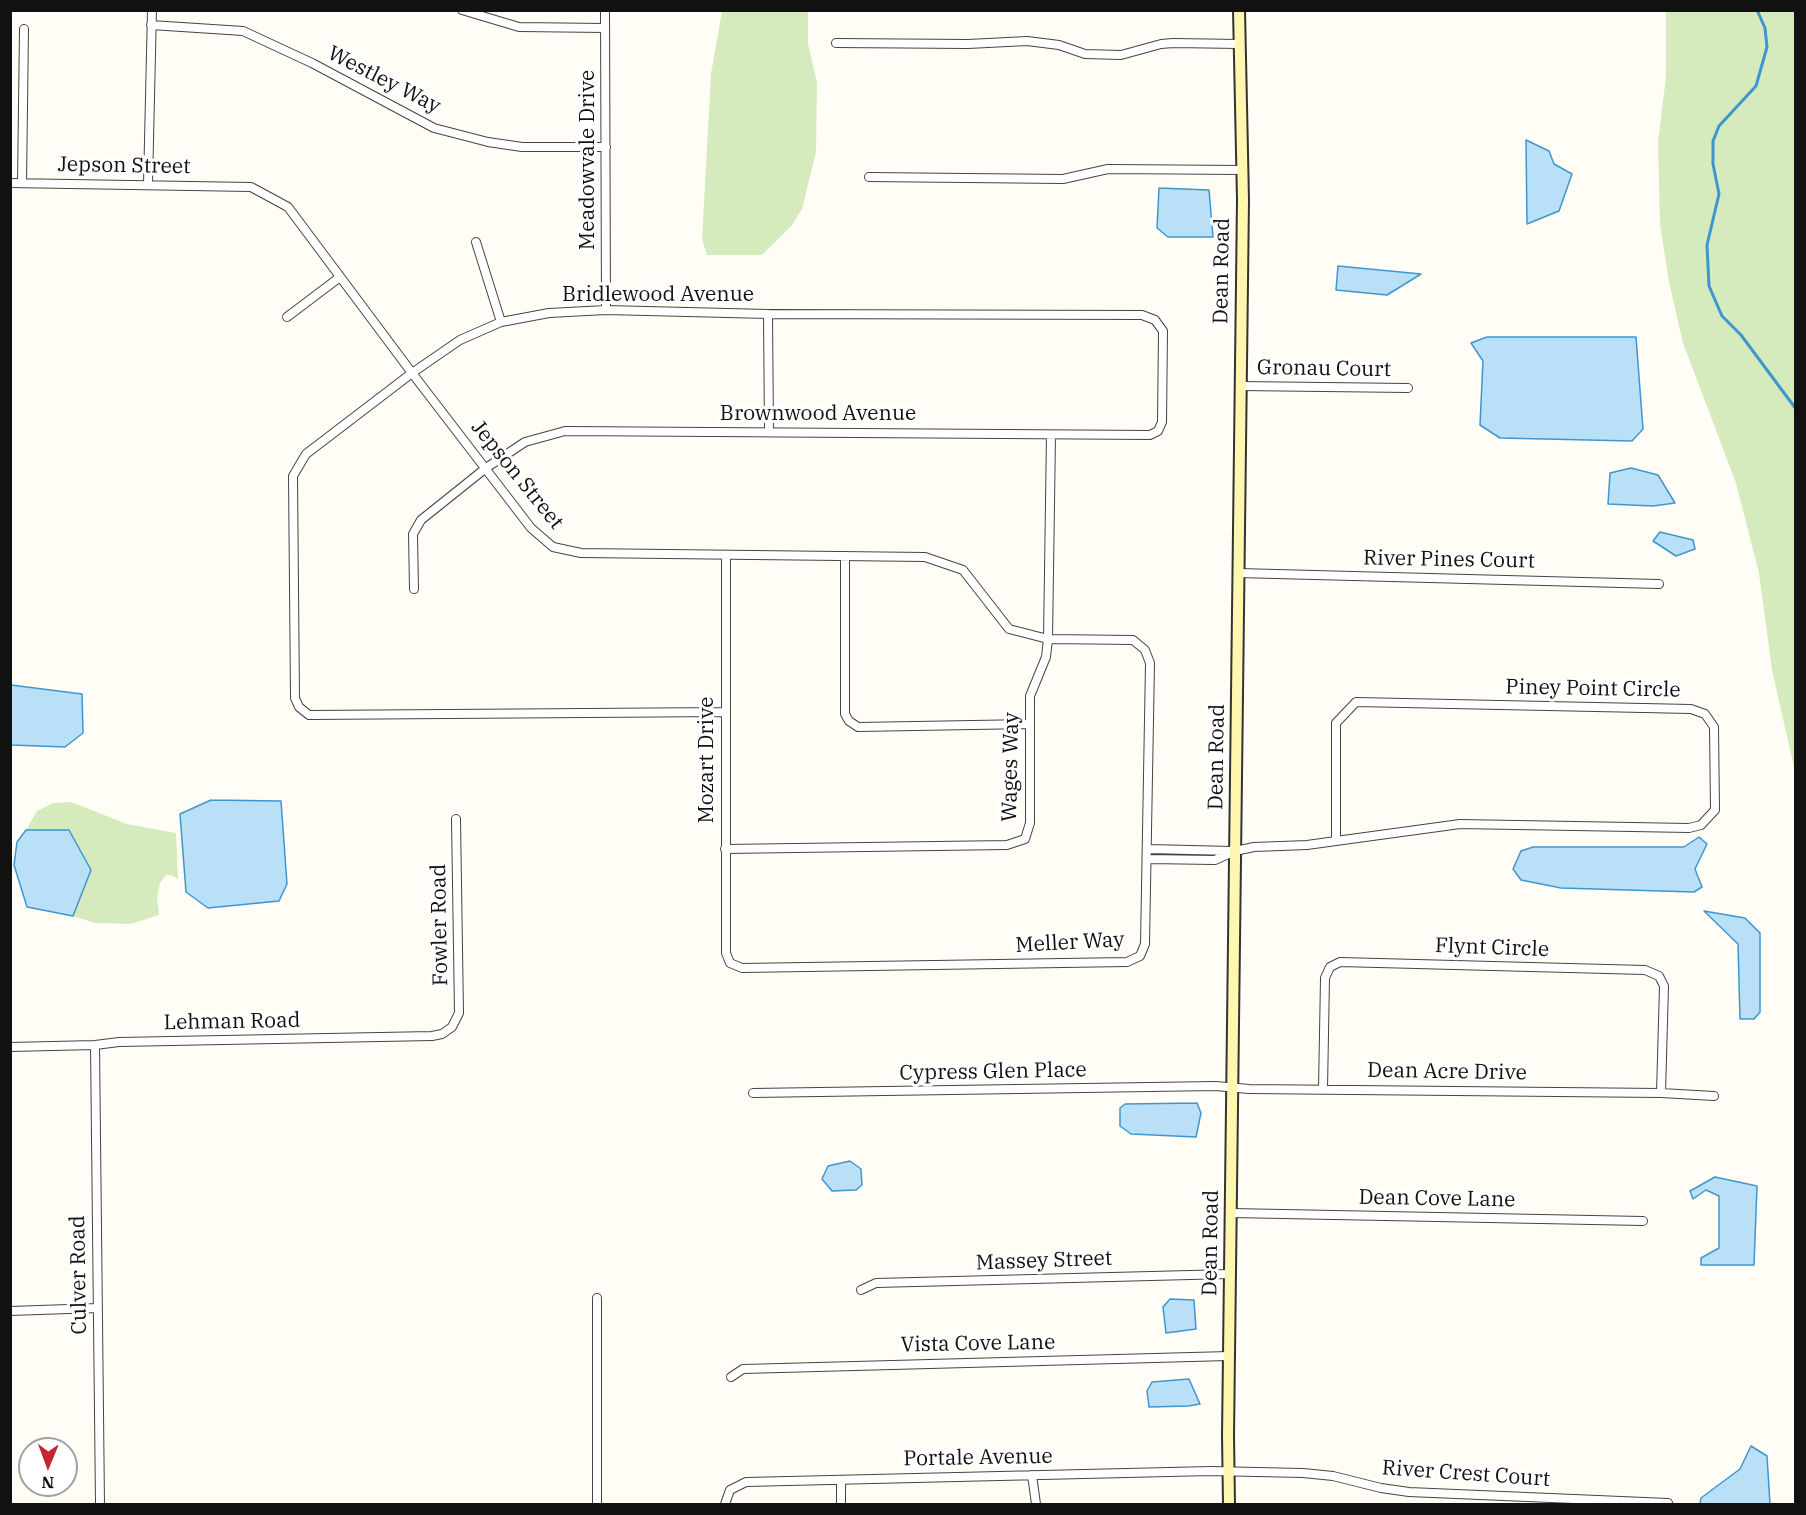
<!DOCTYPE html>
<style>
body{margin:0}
#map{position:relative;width:1806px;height:1515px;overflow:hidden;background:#fffdf5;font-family:"IBM Plex Serif",serif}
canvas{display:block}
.frame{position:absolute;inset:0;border:12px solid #111;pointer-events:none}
.north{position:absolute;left:18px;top:1437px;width:60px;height:60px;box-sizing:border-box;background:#fff;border:2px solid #a0a0a0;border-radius:50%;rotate:181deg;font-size:16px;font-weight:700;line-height:24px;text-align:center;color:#111}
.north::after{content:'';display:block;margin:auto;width:21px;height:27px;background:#c4262e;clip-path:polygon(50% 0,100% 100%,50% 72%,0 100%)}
</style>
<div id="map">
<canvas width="1806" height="1515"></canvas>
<div class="frame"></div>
<div class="north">N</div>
</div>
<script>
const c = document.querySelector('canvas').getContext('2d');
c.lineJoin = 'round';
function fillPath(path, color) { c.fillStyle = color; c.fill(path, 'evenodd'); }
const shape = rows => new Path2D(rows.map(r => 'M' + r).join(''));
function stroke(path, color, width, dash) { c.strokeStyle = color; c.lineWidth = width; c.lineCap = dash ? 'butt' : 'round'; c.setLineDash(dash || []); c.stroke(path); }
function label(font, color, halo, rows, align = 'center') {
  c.font = font + ' "IBM Plex Serif",serif'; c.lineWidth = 6; c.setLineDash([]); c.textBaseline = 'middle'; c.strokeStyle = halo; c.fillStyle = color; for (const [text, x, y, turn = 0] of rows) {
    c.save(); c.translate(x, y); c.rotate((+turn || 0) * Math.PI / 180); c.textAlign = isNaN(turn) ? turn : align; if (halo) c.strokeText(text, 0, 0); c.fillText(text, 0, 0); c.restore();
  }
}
const green = shape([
 [722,11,808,11,808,44,817,83,816,152,802,209,792,225,762,255,707,255,702,239,711,74],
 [1666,11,1795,11,1795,772,1772,670,1759,573,1736,483,1683,343,1669,282,1660,225,1658,142,1666,77],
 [71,802,127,824,176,833,178,879,171,875,166,875,160,883,157,897,159,915,131,924,95,923,73,916,91,870,26,830,37,811,53,803]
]);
const water = shape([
 [1526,140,1549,151,1554,164,1572,174,1559,211,1527,224,1526,140],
 [1159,188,1209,190,1213,237,1168,237,1157,228,1159,188],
 [1338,266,1421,274,1387,295,1336,290,1338,266],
 [1487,337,1636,337,1643,429,1632,441,1500,438,1480,425,1483,361,1471,343,1487,337],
 [1631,468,1658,475,1675,503,1653,506,1608,504,1610,473,1631,468],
 [1660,532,1693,540,1695,549,1676,556,1653,541,1660,532],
 [11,685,82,694,83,733,65,747,11,745,11,685],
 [211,800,281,801,287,884,279,901,208,908,186,892,180,814,211,800],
 [26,830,69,830,91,870,73,916,27,907,14,865,17,842,26,830],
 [1699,837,1707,844,1695,869,1702,887,1694,892,1561,888,1521,880,1513,869,1521,851,1533,847,1684,847,1699,837],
 [1704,911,1745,918,1760,933,1760,1012,1754,1019,1740,1019,1738,944,1704,911],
 [1197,1103,1201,1113,1196,1137,1131,1134,1120,1126,1120,1108,1125,1104,1197,1103],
 [850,1161,861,1169,862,1185,856,1190,832,1191,822,1179,828,1166,850,1161],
 [1715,1177,1757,1186,1754,1265,1701,1265,1701,1258,1719,1248,1719,1196,1706,1190,1693,1199,1690,1191,1715,1177],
 [1170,1299,1194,1300,1196,1329,1166,1333,1163,1307,1170,1299],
 [1189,1379,1200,1404,1188,1406,1149,1407,1147,1391,1152,1382,1189,1379],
 [1751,1446,1767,1456,1770,1504,1700,1504,1701,1498,1740,1469,1751,1446]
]);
const stream = shape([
 [1757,10,1765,28,1767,47,1756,86,1719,126,1713,141,1713,164,1719,194,1707,245,1709,286,1722,316,1741,335,1796,409]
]);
const street = shape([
 [462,10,519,27,605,28],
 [605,10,606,310],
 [151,25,243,31,312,63,434,128,488,142,522,147,606,147],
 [836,43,968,44,1027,41,1059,45,1085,54,1121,55,1161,44,1173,43,1240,44],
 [869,177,1063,179,1108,169,1243,170],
 [10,183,251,187,288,207,412,373,531,528,553,547,581,553,925,557,963,570,1009,629,1048,639,1133,640,1145,650,1150,663,1145,944,1140,956,1127,962,742,968,730,963,726,953,726,556],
 [22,183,24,29],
 [148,184,152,10],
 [476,242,501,322],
 [768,314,769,432],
 [287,317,340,277],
 [1240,386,1408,388],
 [845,556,845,714,849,721,858,727,1030,724],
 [1238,573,1659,584],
 [414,589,413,534,421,520,486,468,525,442,565,431,1150,435,1158,431,1162,422,1163,331,1155,320,1142,315,768,314,606,310,549,313,501,322,460,340,412,373,306,454,293,476,295,698,299,707,309,715,725,712],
 [725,849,1007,845,1025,839,1030,823,1030,696,1046,657,1048,639,1051,435],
 [1148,849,1233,851],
 [1147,859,1215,860,1235,851,1254,847,1307,845,1336,841,1460,824,1689,828,1701,825,1715,810,1714,727,1705,714,1691,709,1356,702,1336,723,1336,841],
 [95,1045,100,1504],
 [10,1047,95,1045,119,1042,432,1036,442,1034,452,1027,459,1013,456,819],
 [1323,1089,1325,978,1330,967,1340,962,1645,970,1659,976,1664,986,1661,1093],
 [753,1093,1216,1086,1249,1089,1661,1093,1714,1096],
 [1231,1213,1643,1221],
 [861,1290,876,1283,1230,1274],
 [597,1298,597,1504],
 [10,1311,98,1308],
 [731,1377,743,1369,1229,1356],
 [1032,1475,1036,1504],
 [841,1480,841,1504],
 [725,1504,730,1490,746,1482,1211,1471,1303,1473,1333,1476,1381,1488,1409,1492,1668,1503]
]);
const secondary = shape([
 [1229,1504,1228,1435,1243,200,1239,10]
]);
const streetNames = [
 ["Westley Way",384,80,27],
 ["Meadowvale Drive",588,160,-90],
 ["Jepson Street",124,166,1],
 ["Dean Road",1222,271,-89],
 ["Bridlewood Avenue",658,295],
 ["Gronau Court",1324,369,1],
 ["Brownwood Avenue",818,414],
 ["Jepson Street",517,475,51],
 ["River Pines Court",1449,560,1],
 ["Piney Point Circle",1593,689,1],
 ["Dean Road",1217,757,-89],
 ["Mozart Drive",707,760,-90],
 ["Wages Way",1011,767,-89],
 ["Fowler Road",440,925,-91],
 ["Meller Way",1070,943,-3],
 ["Flynt Circle",1492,948,2],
 ["Lehman Road",232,1022,-1],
 ["Cypress Glen Place",993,1072,-1],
 ["Dean Acre Drive",1447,1072,1],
 ["Dean Cove Lane",1437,1199,1],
 ["Dean Road",1211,1243,-89],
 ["Massey Street",1044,1261,-2],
 ["Culver Road",79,1275,-91],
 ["Vista Cove Lane",978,1344,-1],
 ["Portale Avenue",978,1458,-1],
 ["River Crest Court",1466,1474,4]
];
fillPath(green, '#d5ebbd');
fillPath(water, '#b9e0f7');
stroke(water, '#3f96cf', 1.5);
stroke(stream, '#3f96cf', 3);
stroke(street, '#444', 10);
stroke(secondary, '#333', 14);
stroke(street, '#fff', 8);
stroke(secondary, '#fff6b0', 10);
label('21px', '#111', '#fff', streetNames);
</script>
